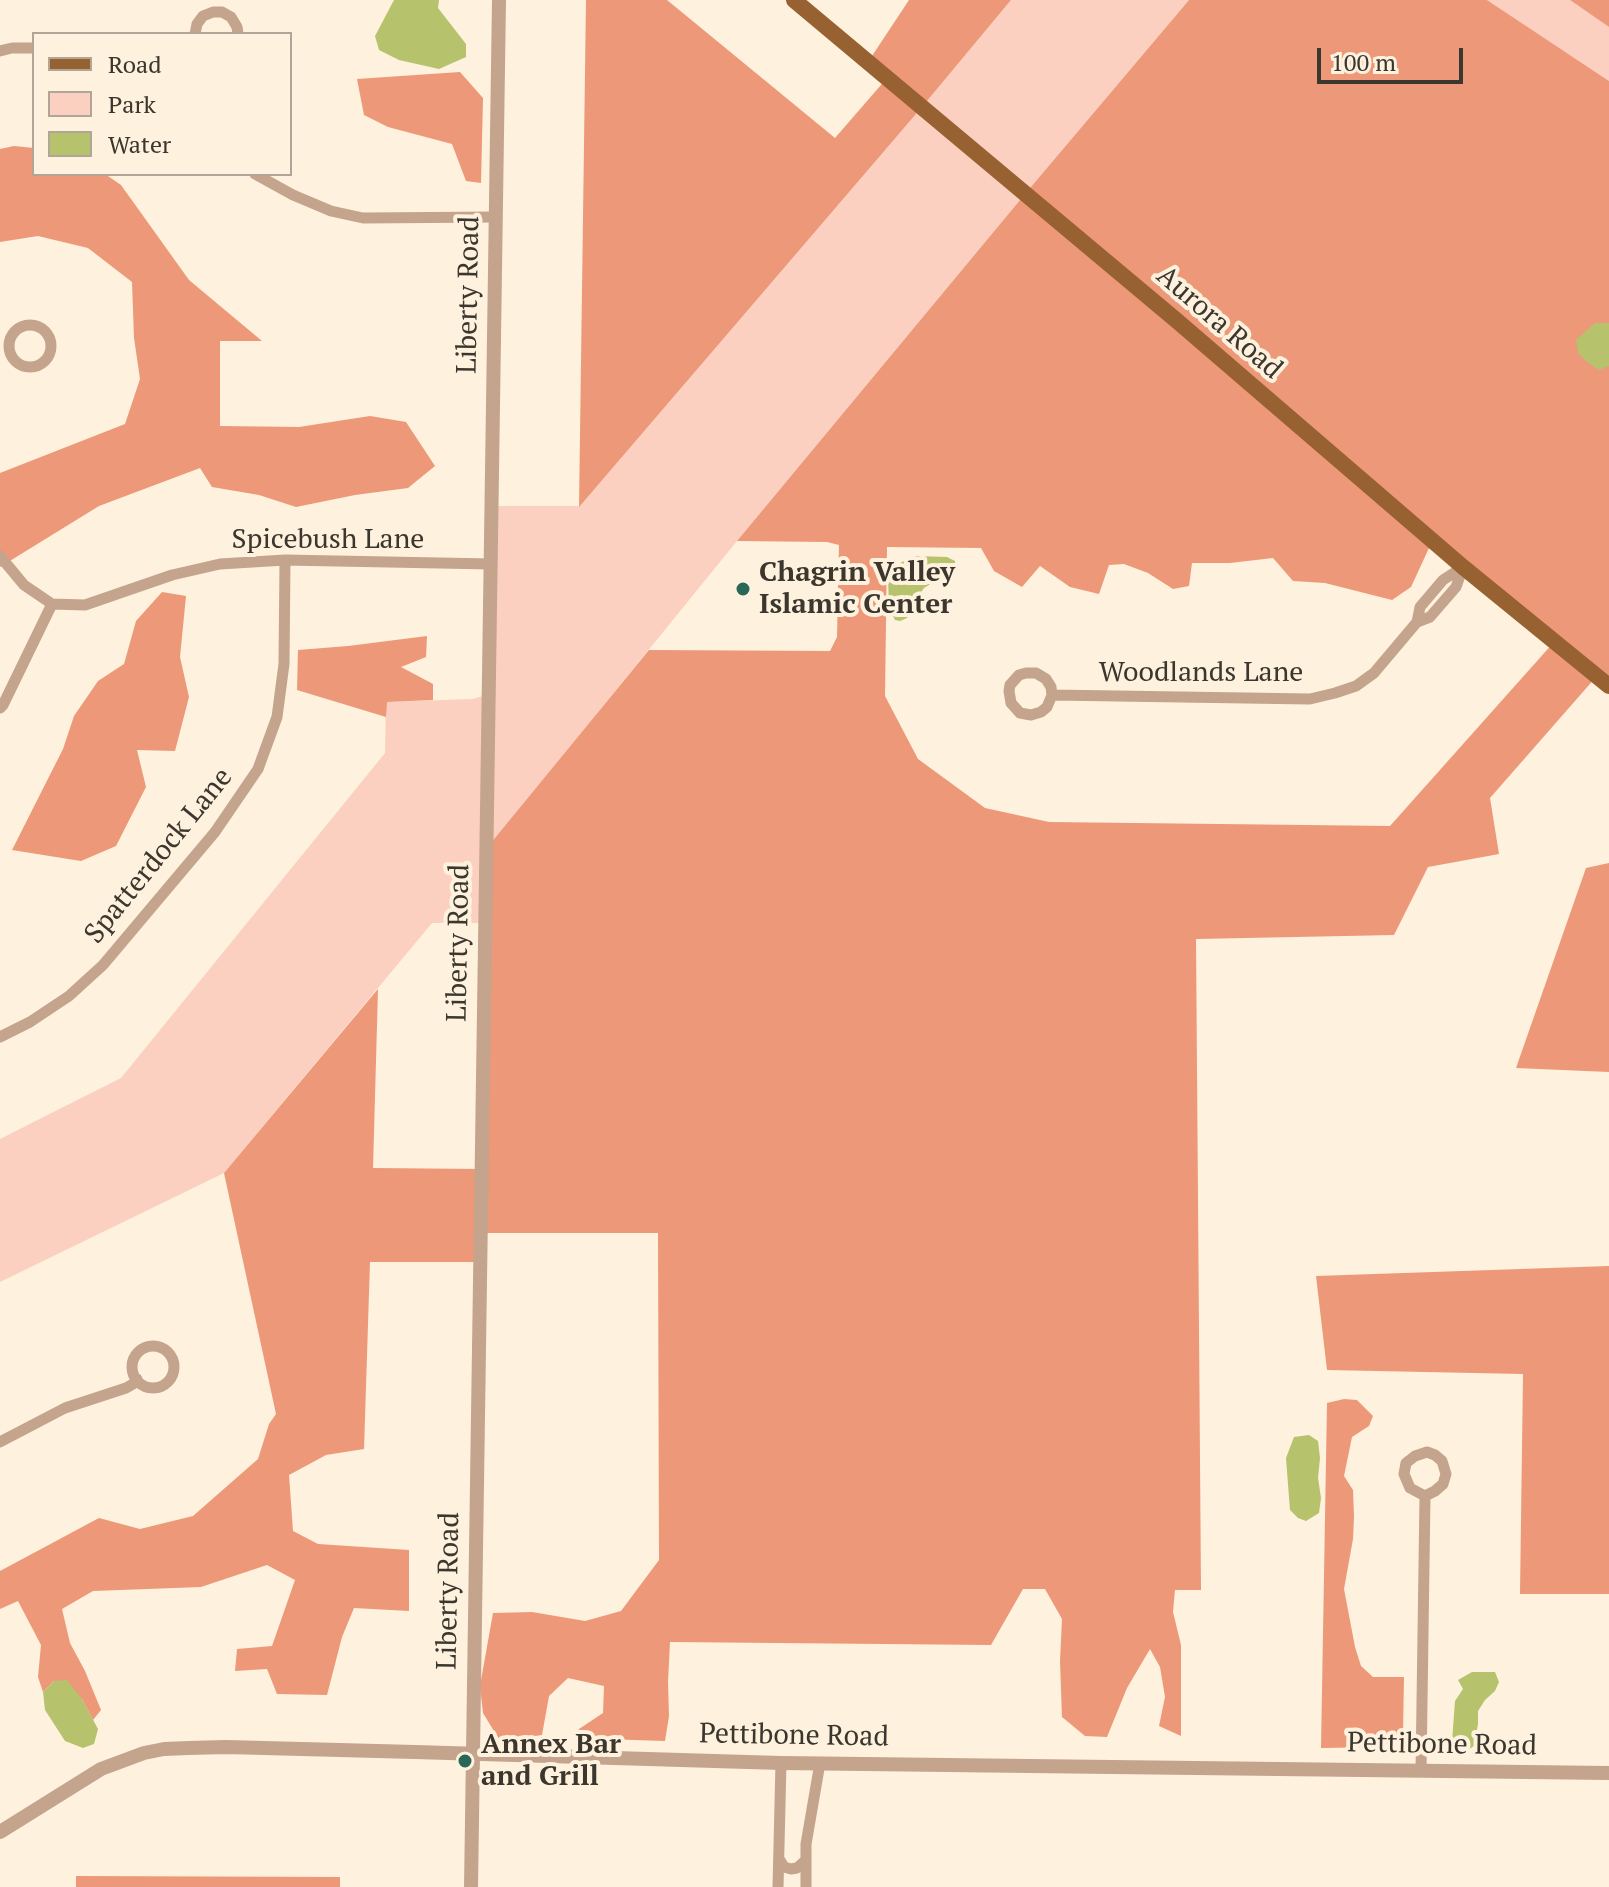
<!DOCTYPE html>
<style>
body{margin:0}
#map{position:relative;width:1609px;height:1887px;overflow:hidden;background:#fef1dd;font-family:"PT Serif",serif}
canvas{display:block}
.legend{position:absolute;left:32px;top:32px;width:260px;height:144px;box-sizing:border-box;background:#fef1dd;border:2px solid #b0a697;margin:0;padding:10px 14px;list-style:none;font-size:24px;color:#3b362e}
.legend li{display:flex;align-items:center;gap:16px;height:40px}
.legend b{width:40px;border:2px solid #b0a697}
.scale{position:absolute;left:1317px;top:48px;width:146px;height:36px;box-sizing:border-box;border:4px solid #3b362e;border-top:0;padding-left:10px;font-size:24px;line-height:28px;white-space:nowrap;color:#3b362e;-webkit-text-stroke:6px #fef1dd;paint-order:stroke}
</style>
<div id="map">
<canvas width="1609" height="1887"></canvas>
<ul class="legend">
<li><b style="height:10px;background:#986132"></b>Road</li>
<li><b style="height:22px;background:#fbd0c0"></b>Park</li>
<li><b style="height:22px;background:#b7c26c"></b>Water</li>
</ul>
<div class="scale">100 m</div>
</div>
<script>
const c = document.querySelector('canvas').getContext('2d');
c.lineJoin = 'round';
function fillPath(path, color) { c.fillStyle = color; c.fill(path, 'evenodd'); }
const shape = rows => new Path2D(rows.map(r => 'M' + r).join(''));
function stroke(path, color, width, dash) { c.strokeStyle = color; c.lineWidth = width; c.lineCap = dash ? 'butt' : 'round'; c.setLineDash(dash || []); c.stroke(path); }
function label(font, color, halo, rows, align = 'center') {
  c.font = font + ' "PT Serif",serif'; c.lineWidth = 8; c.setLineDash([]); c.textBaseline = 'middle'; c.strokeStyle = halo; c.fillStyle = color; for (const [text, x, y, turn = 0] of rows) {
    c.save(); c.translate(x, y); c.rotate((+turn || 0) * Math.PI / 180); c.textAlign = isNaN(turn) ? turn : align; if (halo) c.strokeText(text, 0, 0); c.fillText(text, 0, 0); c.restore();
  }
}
const green = shape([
 [1011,0,1189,0,1025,194,737,541,487,849,485,923,432,923,224,1173,0,1282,0,1139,121,1078,385,753,386,702,473,699,489,694,492,506,579,506,922,107],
 [1487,0,1570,0,1609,27,1609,81]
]);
const forest = shape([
 [586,0,667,0,835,138,887,78,868,62,909,0,1011,0,922,107,579,507],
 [1189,0,1487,0,1609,81,1609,686,1596,677,1490,798,1499,854,1428,867,1394,935,1196,939,1201,1590,1175,1590,1173,1612,1181,1645,1181,1736,1159,1726,1165,1697,1160,1667,1150,1649,1127,1688,1107,1737,1085,1736,1062,1717,1060,1661,1062,1619,1045,1589,1023,1589,991,1645,670,1642,668,1682,669,1716,665,1741,574,1738,579,1729,603,1713,604,1686,568,1678,549,1696,542,1735,500,1741,483,1713,480,1686,493,1613,532,1612,585,1621,621,1611,659,1560,658,1233,481,1233,480,1262,370,1262,364,1449,326,1455,289,1475,293,1531,318,1544,409,1550,409,1611,354,1608,342,1637,327,1695,277,1694,267,1669,235,1671,237,1649,272,1646,295,1580,267,1565,201,1587,93,1591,62,1609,70,1643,85,1671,101,1710,93,1720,82,1699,54,1681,43,1692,38,1677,41,1645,18,1601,0,1609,0,1571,99,1518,140,1529,193,1516,258,1459,269,1424,276,1414,224,1173,378,989,373,1168,481,1169,486,849,649,650,830,651,837,637,839,545,827,542,737,541,1025,194],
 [887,547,981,548,994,571,1022,587,1040,566,1070,587,1099,594,1109,565,1124,564,1148,573,1173,589,1189,586,1192,563,1230,563,1273,558,1293,581,1325,583,1392,600,1411,587,1429,548,1554,642,1390,826,1049,822,985,808,918,759,885,696],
 [1570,0,1609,0,1609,27],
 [460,72,483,98,481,183,466,181,452,144,388,127,364,115,357,79],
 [14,146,34,148,34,174,105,174,121,185,189,280,262,341,220,341,220,426,299,427,370,416,406,422,435,466,408,488,355,495,296,507,259,495,212,487,200,468,99,506,0,567,0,473,125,424,140,379,134,338,132,282,88,248,38,236,0,242,0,149],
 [162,592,186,596,180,657,189,697,175,751,137,750,146,787,116,846,81,861,12,850,63,749,74,716,98,681,124,664,136,621],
 [427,636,426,657,401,667,433,684,433,700,387,702,386,717,297,690,298,650,348,646],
 [1609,863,1609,1072,1516,1068,1586,868],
 [1609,1266,1609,1594,1520,1594,1523,1374,1327,1370,1316,1276],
 [1344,1399,1357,1400,1373,1416,1369,1426,1352,1437,1344,1476,1353,1490,1354,1517,1353,1539,1344,1589,1355,1647,1361,1666,1373,1677,1404,1677,1403,1733,1390,1747,1321,1748,1327,1403],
 [76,1876,340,1877,340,1887,76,1887]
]);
const water = shape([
 [394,0,439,0,438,8,466,44,466,57,439,69,399,60,379,50,375,36],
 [1595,323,1609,323,1609,366,1599,370,1587,362,1578,353,1576,340],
 [916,556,947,557,955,561,955,566,945,575,924,588,916,599,907,618,900,621,895,620,889,608,888,577,893,567,902,562],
 [1309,1435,1318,1441,1320,1458,1318,1478,1321,1498,1319,1513,1306,1521,1298,1518,1290,1510,1286,1458,1294,1437],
 [1472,1672,1495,1672,1499,1682,1495,1691,1485,1700,1478,1711,1478,1724,1474,1746,1466,1751,1458,1748,1452,1742,1455,1701,1463,1689,1458,1680],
 [67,1680,82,1699,98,1729,94,1744,83,1748,65,1741,45,1710,43,1692,54,1681]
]);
const minor = shape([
 [195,34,197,24,203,16,213,12,222,12,231,17,237,27,238,34],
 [0,51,12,48,34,48],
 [255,174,293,195,331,211,363,218,496,217],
 '9 346a21 21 0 1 1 42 0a21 21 0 1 1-42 0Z',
 [0,556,24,585,52,604,85,605,172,575,220,564,285,560,491,564],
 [1052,695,1051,687,1046,679,1036,673,1026,673,1019,675,1010,685,1009,691,1011,703,1020,713,1031,715,1041,712,1047,707,1052,695,1310,699,1335,693,1356,686,1374,673,1417,622,1430,617,1456,587,1463,567,1443,580,1420,607,1417,622],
 [0,708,3,705,52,604],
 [0,1037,30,1022,69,996,103,965,215,832,258,769,277,717,284,664,285,560],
 '132 1367a21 21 0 1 1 42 0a21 21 0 1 1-42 0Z',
 [0,1442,65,1408,126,1388,133,1384,137,1379],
 [1421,1771,1425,1496,1435,1491,1443,1484,1446,1474,1442,1461,1435,1455,1427,1452,1415,1456,1406,1463,1404,1474,1410,1488,1425,1496],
 [779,1859,784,1867,791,1869,797,1868,806,1860],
 [778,1887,781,1763],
 [806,1887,806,1844,820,1763]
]);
const tertiary = shape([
 [0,1832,101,1769,144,1753,164,1749,189,1748,226,1747,415,1752,781,1763,1609,1773],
 [471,1887,499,0]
]);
const primary = shape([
 [794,0,1176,320,1463,567,1609,686]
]);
const markers = [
 [743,589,8,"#286856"],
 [465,1761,8,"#286856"]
];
const streetNames = [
 ["Liberty Road",469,295,-89],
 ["Aurora Road",1219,323,41],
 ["Spicebush Lane",328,540],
 ["Woodlands Lane",1201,673],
 ["Spatterdock Lane",159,856,-51],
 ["Liberty Road",459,943,-89],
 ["Liberty Road",449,1591,-89],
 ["Pettibone Road",794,1736,1],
 ["Pettibone Road",1442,1745,1]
];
const poiNames = [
 ["Chagrin Valley",759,573],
 ["Islamic Center",759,605],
 ["Annex Bar",481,1745],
 ["and Grill",481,1777]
];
fillPath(green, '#fbd0c0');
fillPath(forest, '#ed9878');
fillPath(water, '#b7c26c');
stroke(minor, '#c4a48c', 11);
stroke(tertiary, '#c4a48c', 14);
stroke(primary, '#986132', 16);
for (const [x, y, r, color] of markers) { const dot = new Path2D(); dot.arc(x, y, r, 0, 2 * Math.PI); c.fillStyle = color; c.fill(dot); stroke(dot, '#fef1dd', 3); }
label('28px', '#3b362e', '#fef1dd', streetNames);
label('bold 28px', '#3b362e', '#fef1dd', poiNames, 'left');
</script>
